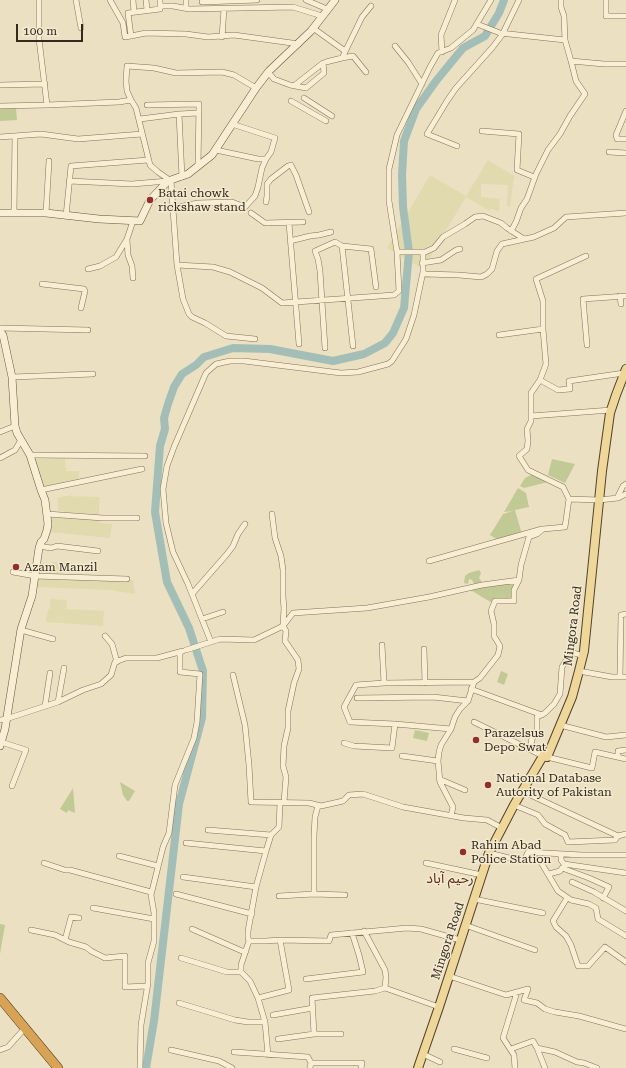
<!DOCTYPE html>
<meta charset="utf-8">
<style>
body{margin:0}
#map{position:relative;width:626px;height:1068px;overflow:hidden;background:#ebe0c1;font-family:"Roboto Serif",serif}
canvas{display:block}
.scale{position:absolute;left:16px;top:24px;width:67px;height:18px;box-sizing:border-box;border:2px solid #34291d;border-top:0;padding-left:5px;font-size:12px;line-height:14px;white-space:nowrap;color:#34291d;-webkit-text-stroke:3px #f3ead0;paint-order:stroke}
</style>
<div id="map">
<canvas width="626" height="1068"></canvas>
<div class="scale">100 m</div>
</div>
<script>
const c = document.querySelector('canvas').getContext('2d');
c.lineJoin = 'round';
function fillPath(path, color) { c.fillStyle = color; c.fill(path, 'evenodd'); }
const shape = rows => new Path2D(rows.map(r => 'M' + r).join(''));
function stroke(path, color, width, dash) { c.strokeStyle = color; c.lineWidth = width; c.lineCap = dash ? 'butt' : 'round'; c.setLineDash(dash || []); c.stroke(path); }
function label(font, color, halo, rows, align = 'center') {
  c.font = font + ' "Roboto Serif","Noto Sans Arabic",serif'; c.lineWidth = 3; c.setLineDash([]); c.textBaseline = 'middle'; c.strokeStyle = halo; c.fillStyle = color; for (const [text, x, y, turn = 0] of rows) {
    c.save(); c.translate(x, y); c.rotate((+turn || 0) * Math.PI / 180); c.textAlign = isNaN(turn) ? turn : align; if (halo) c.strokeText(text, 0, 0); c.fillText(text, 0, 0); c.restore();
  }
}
const farmland = shape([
 [488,160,514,176,510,207,507,206,508,185,481,184,481,197,500,199,499,212,492,209,490,209,490,211,466,197,423,269,387,248,430,175,466,196],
 [65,458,66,471,79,471,79,479,42,487,34,459],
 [66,496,100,497,99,515,58,511,58,498],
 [49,516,100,519,100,523,112,524,110,538,50,532],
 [52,562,72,563,72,568,63,567,63,575,46,574,43,570,37,569,41,563,52,564],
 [37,576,133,580,135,594,110,590,36,587],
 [50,599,67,600,66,609,104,611,103,626,46,622,48,609,50,609]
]);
const green = shape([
 [0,108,16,108,17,120,0,121],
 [552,459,575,464,565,483,548,475],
 [533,474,548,482,524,488,520,486,525,478],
 [518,488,526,493,529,507,515,510,521,531,523,532,498,540,490,535,503,514,513,511,504,512],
 [479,570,481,573,479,578,482,582,474,584,472,580,469,579,468,584,464,583,465,576,469,573],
 [516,581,512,599,492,603,469,589],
 [501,671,508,674,504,685,497,682],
 [415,730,429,733,427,741,413,738],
 [120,782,135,791,129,801,127,801,123,795],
 [73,788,75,813,68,810,67,813,60,809],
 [0,924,5,925,0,954]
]);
const river = shape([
 [146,1068,154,1021,179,804,202,718,203,671,189,628,167,582,155,512,160,446,165,429,164,418,168,404,174,387,182,374,196,365,204,357,233,348,270,349,333,361,364,354,385,343,393,333,404,308,409,252,403,207,402,175,404,141,416,109,436,81,463,48,485,36,499,13,504,0]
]);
const street = shape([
 [39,0,39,39,47,105,119,102,131,100,136,108,150,165,158,172,171,181,177,265,183,299,189,314,192,317,205,323,226,336,255,339],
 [76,0,81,28],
 [110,0,123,23,125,37,131,36],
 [133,0,134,12],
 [146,0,147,10],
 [160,0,160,9],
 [186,0,186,8],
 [306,0,327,9],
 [561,0,561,7,564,16,565,40,571,61,604,64,626,64],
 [606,0,606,16,626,16],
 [202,2,257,0],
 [477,24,500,33,565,40],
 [313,28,345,51],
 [222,37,224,9],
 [299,44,234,35,208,37,186,34,146,33,131,36,128,13,160,9,161,6,173,6,189,9,293,7,322,16],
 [395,46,408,62,422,84],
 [442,52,441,35,455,0],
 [342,58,353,56,366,72],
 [326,62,342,58,362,17,371,6],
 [268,72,274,79,290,85,306,88,324,73,323,63,295,85],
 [0,85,45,84],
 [304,98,332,116],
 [131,100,127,91,126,81,127,66,154,68,176,73,222,72,234,75,256,88],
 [291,101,326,121],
 [147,105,199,104,198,167],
 [0,106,47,105],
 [626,111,616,135,617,139,626,139],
 [179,114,198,113],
 [140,119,179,114,182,177],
 [482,131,519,134,517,170,534,177],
 [0,137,41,134,78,139,142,134],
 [457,146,427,134,447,101,456,88,492,48,502,35,519,0],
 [216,150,258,159,266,159],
 [609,152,626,153],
 [69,181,132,184,168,181],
 [266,202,267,196,267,184,271,179,288,166,291,165,296,175,309,212],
 [173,208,198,203,232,202,245,207,255,196,258,187,262,168,266,159,271,152,275,138,232,124],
 [14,212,15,136],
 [46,213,49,161],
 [251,213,265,223,303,222],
 [66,216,71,166,148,160],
 [289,223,299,344],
 [511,231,516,222,521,208,527,199,536,174,548,150,560,134,570,116,585,94,576,81,571,61],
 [127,240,128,255,132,266,133,278],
 [290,241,310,236,319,235,331,232],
 [342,246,353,346],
 [397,252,423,252,423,272,425,274,459,275,481,277,487,274,492,269,497,251,502,244,534,237,554,228,566,217,626,213],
 [423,253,434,248,443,237,465,224,475,217,483,216,501,223,507,228,524,239],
 [422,263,441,260,456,250,460,249],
 [177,265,213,267,230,272,262,288,282,303,394,295,399,291,397,252,389,201,389,169,397,135,430,67,438,53,451,48,473,30,491,0],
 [88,269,100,266,116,257,127,239,133,221],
 [42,284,84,289,85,291,81,308],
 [620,296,621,304],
 [0,328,88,330],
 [499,335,543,329],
 [587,345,583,299,626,296],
 [325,348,320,271,318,259,315,251,335,242,342,246,371,249,376,287],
 [12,377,93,374],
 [540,380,558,390,570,389,569,381,624,373],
 [531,416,611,410],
 [0,432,15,426],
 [30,455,145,456],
 [0,458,15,450,21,440],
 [41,490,142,469],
 [617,498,623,486,626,484],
 [569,499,563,487,528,470,519,456,527,449,528,441,527,429,531,421,531,393,540,380,546,364,543,329,543,301,536,279,586,256],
 [47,514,103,518,137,518],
 [39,546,51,548,57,546,98,551],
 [429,561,542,529],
 [13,572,35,576,127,579],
 [192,594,227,554,233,546,238,534,245,524],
 [202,619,223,612],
 [21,630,53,639],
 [105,636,112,644,117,662],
 [211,642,188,584,173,552,166,523,163,489,167,466,174,447,206,373,216,364,230,361,244,361,341,373,358,372,388,364,392,361,406,339,414,315,423,272],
 [382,645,384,683],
 [424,649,425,683],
 [186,650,220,639,254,640,277,629,283,626,293,613,367,608,429,597,482,585,519,580,521,565,529,537,537,534,543,529,565,527,569,499,599,500,618,498,626,494],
 [579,671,612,677,626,677],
 [233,675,245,725,249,765,251,802,309,803,321,806,343,801,349,795,363,794,403,807,464,818,487,820,502,828],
 [620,677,621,615,626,614],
 [471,689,542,715],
 [357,698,433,697,468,701],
 [58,702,64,668],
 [45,706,50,673],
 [0,720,6,719,58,702,83,690,101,684,111,675,115,662,126,658,157,658,183,651],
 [474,722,543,756],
 [560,725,606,737,626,735],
 [451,729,395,724,350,722,344,707,356,685,384,683,474,682],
 [1,742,26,750,12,786],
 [344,743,354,746,392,748,395,724],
 [529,749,532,741,531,741,537,730,537,717,545,713,554,704,560,694,562,667,571,652,583,656],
 [402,756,438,761],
 [547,757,592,768,595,752,626,759],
 [618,757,618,751,626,750],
 [439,779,465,790],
 [522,791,618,836],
 [514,805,538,815,545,824,565,835,568,842,615,840,618,836,626,834],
 [451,816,453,807,440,782,438,761,439,752,441,745,451,729,455,717,460,709,468,701,474,682,480,678,498,655,500,646,494,636,494,624,491,611,495,601,514,601,514,590,519,580],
 [208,830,271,835],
 [186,843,266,851],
 [489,853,509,858,530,860,539,859,558,891,571,900,589,904,596,908,598,919,626,936],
 [561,854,561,860,564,864,626,873],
 [119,856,158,866],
 [525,859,528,852,582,855,626,855],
 [44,863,65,870,70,870,151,892],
 [426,863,482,875],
 [549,874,560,871,562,868,589,878,609,887,603,898],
 [183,877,256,887],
 [572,882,594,892,626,911],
 [176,894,252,914],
 [314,894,314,836,315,817,318,806],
 [279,896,314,894,345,895],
 [567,898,553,921,556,927,566,936,571,945,578,966,588,966,605,947,626,962],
 [474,899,543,913],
 [93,908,154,919],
 [465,925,535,950],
 [192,929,242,951,246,951],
 [31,930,55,935,69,942,86,947,91,951,105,958,125,956,125,987,147,986],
 [364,931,385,970,386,977,385,988],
 [65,940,71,917,79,918],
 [249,941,266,941,280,940,329,941,331,935,407,928,421,929,460,940],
 [181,958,227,972,241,972],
 [449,976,506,995,528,989],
 [306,979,363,972,359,955,352,933],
 [528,989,524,1000,537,1003,545,1009,555,1012,579,1016,626,1029],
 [258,998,289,990,280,940],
 [179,1003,235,1020,248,1022,265,1022,258,998,250,981,241,972,241,965,249,941,248,938,248,931,256,887,266,851,271,835,279,827,280,803,284,802,286,777,283,766,284,746,288,728,288,711,294,683,299,669,298,660,285,641,286,631,283,626,284,608,283,597,283,570,281,556,275,538,272,514],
 [273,1015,313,1008],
 [265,1022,268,1055],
 [314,1034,312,998,375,991,385,988,439,1007],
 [278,1039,314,1034,341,1034],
 [537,1048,555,1052,577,1062,584,1063,597,1068],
 [454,1049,487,1058],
 [511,1049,533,1041,537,1048,545,1068],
 [0,1050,8,1047,25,1028],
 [171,1050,219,1061,232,1068],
 [234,1052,308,1057,311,1063,310,1068],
 [423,1054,440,1062],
 [311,1063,362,1063,361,1068],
 [140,1068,141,1025,148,983,148,963,154,941,154,913,151,895,163,847,169,833,175,785,194,738,197,722,200,674,180,672,180,652],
 [515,1068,514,1055,503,1038,517,992]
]);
const secondary = shape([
 [0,213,46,213,99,219,140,221,150,200,168,181,188,174,212,155,256,88,269,71,311,31,335,0],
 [0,331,3,335,12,377,15,426,17,433,30,455,41,490,45,500,48,524,47,530,44,539,41,542,39,548,32,596,21,629,5,729,0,746]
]);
const primary = shape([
 [418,1068,439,1007,489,853,514,805,543,756,547,757,572,697,579,671,584,651,602,471,610,413,616,395,626,369]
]);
const highway = shape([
 [0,998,58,1068]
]);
const markers = [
 [150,200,4,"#902f2c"],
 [16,567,4,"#902f2c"],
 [476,740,4,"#902f2c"],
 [488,785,4,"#902f2c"],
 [463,852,4,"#902f2c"]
];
const poiNames = [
 ["Batai chowk",158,193],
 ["rickshaw stand",158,207],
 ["Azam Manzil",24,567],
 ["Parazelsus",484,733],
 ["Depo Swat",484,747],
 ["National Database",496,778],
 ["Autority of Pakistan",496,792],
 ["Rahim Abad",471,845],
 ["Police Station",471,859]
];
const streetNames = [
 ["Mingora Road",573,626,-83],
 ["Mingora Road",448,941,-72]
];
const quarterNames = [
 ["رحیم آباد",450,879]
];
fillPath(farmland, '#e1daae');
fillPath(green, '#c1c995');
stroke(river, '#a3beb7', 8);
stroke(street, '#847159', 6);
stroke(secondary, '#65533d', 8);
stroke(primary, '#51402e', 10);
stroke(highway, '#51402e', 10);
stroke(street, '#f7eed3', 5);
stroke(secondary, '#f7eed3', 7);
stroke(primary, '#eed799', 8);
stroke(highway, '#d8a354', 9);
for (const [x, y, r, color] of markers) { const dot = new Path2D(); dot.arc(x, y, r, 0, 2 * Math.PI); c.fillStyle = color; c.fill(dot); stroke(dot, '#f3ead0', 1.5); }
label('12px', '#34291d', '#f3ead0', poiNames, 'left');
label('12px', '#34291d', '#f3ead0', streetNames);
label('14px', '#5f2e1e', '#f3ead0', quarterNames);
</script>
